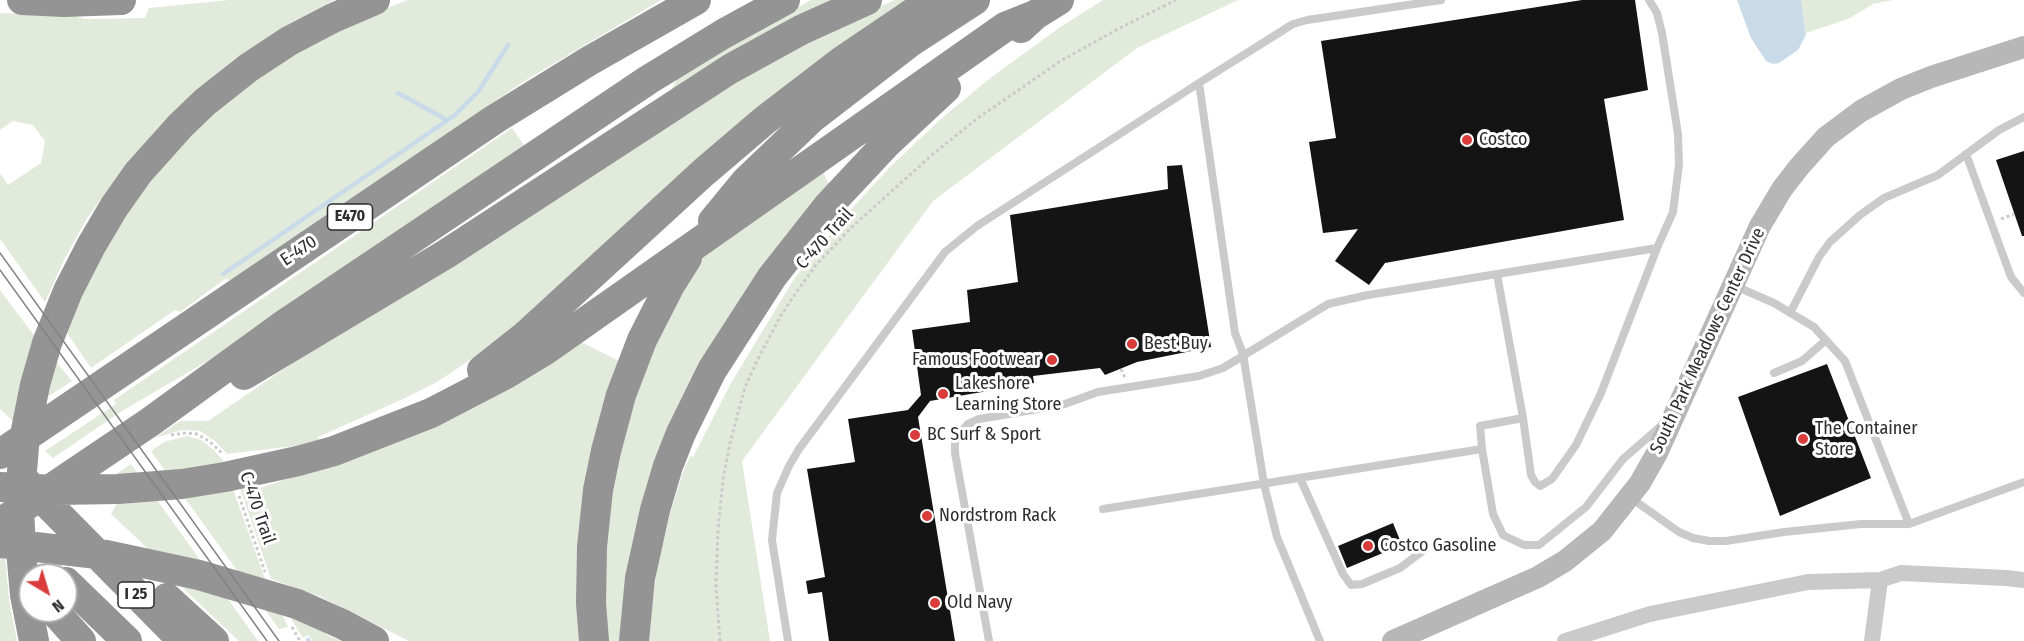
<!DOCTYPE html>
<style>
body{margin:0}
#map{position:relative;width:2024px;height:641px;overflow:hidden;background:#fff;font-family:"Fira Sans Condensed",sans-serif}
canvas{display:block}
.north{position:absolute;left:18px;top:563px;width:60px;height:60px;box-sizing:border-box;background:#fff;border:2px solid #ababab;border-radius:50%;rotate:142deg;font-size:16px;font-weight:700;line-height:24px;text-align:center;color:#2d2d2d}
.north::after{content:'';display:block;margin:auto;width:21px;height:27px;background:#d93c3a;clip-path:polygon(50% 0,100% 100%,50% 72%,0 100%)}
</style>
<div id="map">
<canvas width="2024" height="641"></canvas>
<div class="north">N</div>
</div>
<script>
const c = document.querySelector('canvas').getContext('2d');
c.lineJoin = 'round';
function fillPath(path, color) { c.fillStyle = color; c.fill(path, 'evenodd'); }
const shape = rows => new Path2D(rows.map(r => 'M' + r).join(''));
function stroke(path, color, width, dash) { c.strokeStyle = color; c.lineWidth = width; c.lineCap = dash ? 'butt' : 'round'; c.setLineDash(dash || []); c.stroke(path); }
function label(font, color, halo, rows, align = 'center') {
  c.font = font + ' "Fira Sans Condensed",sans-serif'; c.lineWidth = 6; c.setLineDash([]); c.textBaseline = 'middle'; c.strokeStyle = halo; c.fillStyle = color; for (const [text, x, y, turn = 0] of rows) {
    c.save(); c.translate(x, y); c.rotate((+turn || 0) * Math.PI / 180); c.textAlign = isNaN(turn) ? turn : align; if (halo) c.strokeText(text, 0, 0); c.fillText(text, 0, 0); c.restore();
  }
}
const green = shape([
 [229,0,334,0,282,28,233,60,198,89,165,120,127,164,87,218,64,260,45,302,0,239,0,173,8,185,41,163,45,141,33,125,13,121,0,130,0,13,74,16,85,19,145,18,149,8],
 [408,0,661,0,526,80,232,280,225,279,180,312,175,310,91,368,65,330,127,208,186,136,274,64,374,13],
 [811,0,845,0,675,92,672,88,679,76,747,35],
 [895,0,914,0,492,345,437,382,403,399,318,437,320,443,227,454,216,442,200,431,182,430,155,438,180,421,208,421,337,333,686,108,861,14],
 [1103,0,1238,0,1137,48,933,201,742,461,770,641,648,641,657,566,669,517,682,475,690,456,693,457,731,383,794,279,844,217,892,165,942,118,989,79,1059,28],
 [1801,0,1893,0,1873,4,1848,19,1806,33],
 [512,128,526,148,216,356,122,411,53,458,45,451,116,404,114,400],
 [823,172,830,186,735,309,622,641,603,641,608,491,644,363,710,243],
 [0,290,33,334,72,381,12,420,0,409],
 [579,341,623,363,584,641,409,641,321,597,271,579,239,485,241,484,245,493,311,471],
 [187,436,201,440,214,450,223,461,264,576,288,627,279,629,151,451,164,442],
 [131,464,198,557,258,641,239,641,188,593,144,545,111,514,119,500,109,479],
 [0,555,5,556,9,599,17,641,0,641],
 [289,615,326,630,325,634,341,641,313,641,308,635,303,638]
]);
const water = shape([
 [1737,0,1801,0,1806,35,1798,50,1779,63,1773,64,1766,61,1751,38]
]);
const stream = shape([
 [398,93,447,120],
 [223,274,455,115,478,92,508,45],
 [308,640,309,641]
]);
const building = shape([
 [1582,0,1635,0,1648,90,1604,99,1624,220,1385,263,1369,285,1335,261,1358,229,1323,233,1309,142,1336,138,1321,41],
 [2024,151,2024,236,2022,236,1996,160],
 [1182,165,1211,347,1137,362,1105,375,1100,368,1033,376,1034,383,930,401,918,417,955,641,829,641,822,592,808,594,806,581,825,577,807,469,855,462,848,419,908,410,921,395,912,330,970,322,967,290,1018,282,1010,215,1168,189,1167,166],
 [1827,364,1871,478,1780,516,1738,397],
 [1393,523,1402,545,1347,568,1338,546]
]);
const path = shape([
 [2001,219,2014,214],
 [1121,369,1125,378],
 [171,435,185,433,197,434,209,441,223,454],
 [239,496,265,572],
 [292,627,300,641],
 [720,641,716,587,718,529,723,480,730,443,745,387,757,361,780,317,798,290,816,265,852,227,933,154,978,118,1062,60,1120,28,1176,0]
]);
const service = shape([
 [1199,83,1235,333,1243,354,1264,484,1277,537,1320,641],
 [1966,154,2011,277,2024,293],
 [1657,248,1601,393,1576,445,1552,479,1540,486,1535,482,1531,475,1523,418,1480,426,1482,449,1493,514,1503,535,1524,545,1539,545,1586,507,1623,459,1661,426],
 [1497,274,1523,418],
 [1735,286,1774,303,1814,327,1845,361,1909,524],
 [1790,313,1819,257,1830,242,1860,215,1884,198,1938,175,1999,130,2024,117],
 [1774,373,1802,361,1826,340],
 [1300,478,1343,574,1351,585,1362,584,1400,568,1424,550],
 [1631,498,1679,532,1693,538,1709,541,1726,541,1784,532,1861,524,1909,524,2024,482],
 [1103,509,1482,449],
 [788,641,772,540,777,493,789,466,799,449,945,252,977,226,1199,83,1293,24,1307,20,1441,0],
 [989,641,955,453,955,442,961,432,968,424,979,419,1062,405,1098,392,1199,376,1223,368,1328,304,1368,295,1657,248,1673,212,1679,164,1678,134,1662,33,1657,13,1649,0]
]);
const minor = shape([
 [1565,641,1650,614,1808,582,1880,580,1901,573,2006,578,2024,580],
 [1872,641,1880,580]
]);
const secondary = shape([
 [1393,641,1538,577,1565,561,1602,531,1640,483,1657,453,1760,226,1782,189,1799,167,1826,137,1861,111,1901,89,1931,77,2024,47]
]);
const motorway = shape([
 [22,0,64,2,121,0],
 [1021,28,1035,15,1059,0],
 [713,221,746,181,813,117,909,43,975,0],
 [482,370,525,336,704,172,765,120,842,61,932,0],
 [244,375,446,254,730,69,801,30,867,0],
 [0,454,495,119,589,61,696,0],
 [25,481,183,641],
 [0,487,56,490,118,489,182,484,225,477,298,461,334,451,431,413,506,374,544,351,1005,27,1035,15],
 [0,523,150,422,285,324,648,80,723,34,785,0],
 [0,543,106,555,199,575,297,604,342,624,374,641],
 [66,582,127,641],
 [167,598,214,641],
 [54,611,81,641],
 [34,641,25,595,21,551,19,507,25,435,35,385,47,343,68,291,91,246,114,207,138,173,180,126,205,102,248,68,289,41,333,18,375,0],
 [594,641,591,603,592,547,598,490,606,451,621,395,642,340,670,285,687,258],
 [634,641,640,578,655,510,668,466,681,433,712,370,772,277,828,206,887,143,946,88]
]);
const tram = shape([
 [0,253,279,641],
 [0,270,267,641]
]);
const markers = [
 [1467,140,6,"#d93c3a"],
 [1132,344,6,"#d93c3a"],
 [1052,360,6,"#d93c3a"],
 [943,394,6,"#d93c3a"],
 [915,435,6,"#d93c3a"],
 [1803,439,6,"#d93c3a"],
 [927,516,6,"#d93c3a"],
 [1368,546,6,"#d93c3a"],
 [935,603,6,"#d93c3a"]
];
const shields = [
 [350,217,45],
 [136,595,36]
];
const shieldNames = [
 ["E470",350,217],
 ["I 25",136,595]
];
const poiNames = [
 ["Costco",1479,140],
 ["Best Buy",1144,344],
 ["Famous Footwear",1040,360,"right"],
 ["Lakeshore",955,384],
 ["Learning Store",955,405],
 ["The Container",1815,429],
 ["Store",1815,450],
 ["BC Surf & Sport",927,435],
 ["Nordstrom Rack",939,516],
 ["Costco Gasoline",1380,546],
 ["Old Navy",947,603]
];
const streetNames = [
 ["C-470 Trail",825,239,-48],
 ["E-470",299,251,-34],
 ["South Park Meadows Center Drive",1708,341,-65],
 ["C-470 Trail",257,508,71]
];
fillPath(green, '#e2eadb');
fillPath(water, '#c9dae9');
stroke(stream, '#c9dae9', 4.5);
fillPath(building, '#141414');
stroke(path, '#cacaca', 3, [3, 3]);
stroke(service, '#cacaca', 8);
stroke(minor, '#cacaca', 16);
stroke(secondary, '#b7b7b7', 22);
stroke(motorway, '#949494', 30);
stroke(tram, '#828282', 1.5);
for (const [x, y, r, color] of markers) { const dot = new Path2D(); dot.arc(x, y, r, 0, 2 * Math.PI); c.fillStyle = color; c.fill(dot); stroke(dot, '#fff', 2); }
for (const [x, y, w] of shields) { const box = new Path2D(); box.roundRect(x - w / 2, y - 13, w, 26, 4.5); c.fillStyle = '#fff'; c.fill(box); stroke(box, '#2d2d2d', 1.5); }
label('bold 16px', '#2d2d2d', null, shieldNames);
label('18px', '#2d2d2d', '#fff', poiNames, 'left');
label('18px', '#2d2d2d', '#fff', streetNames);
</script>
